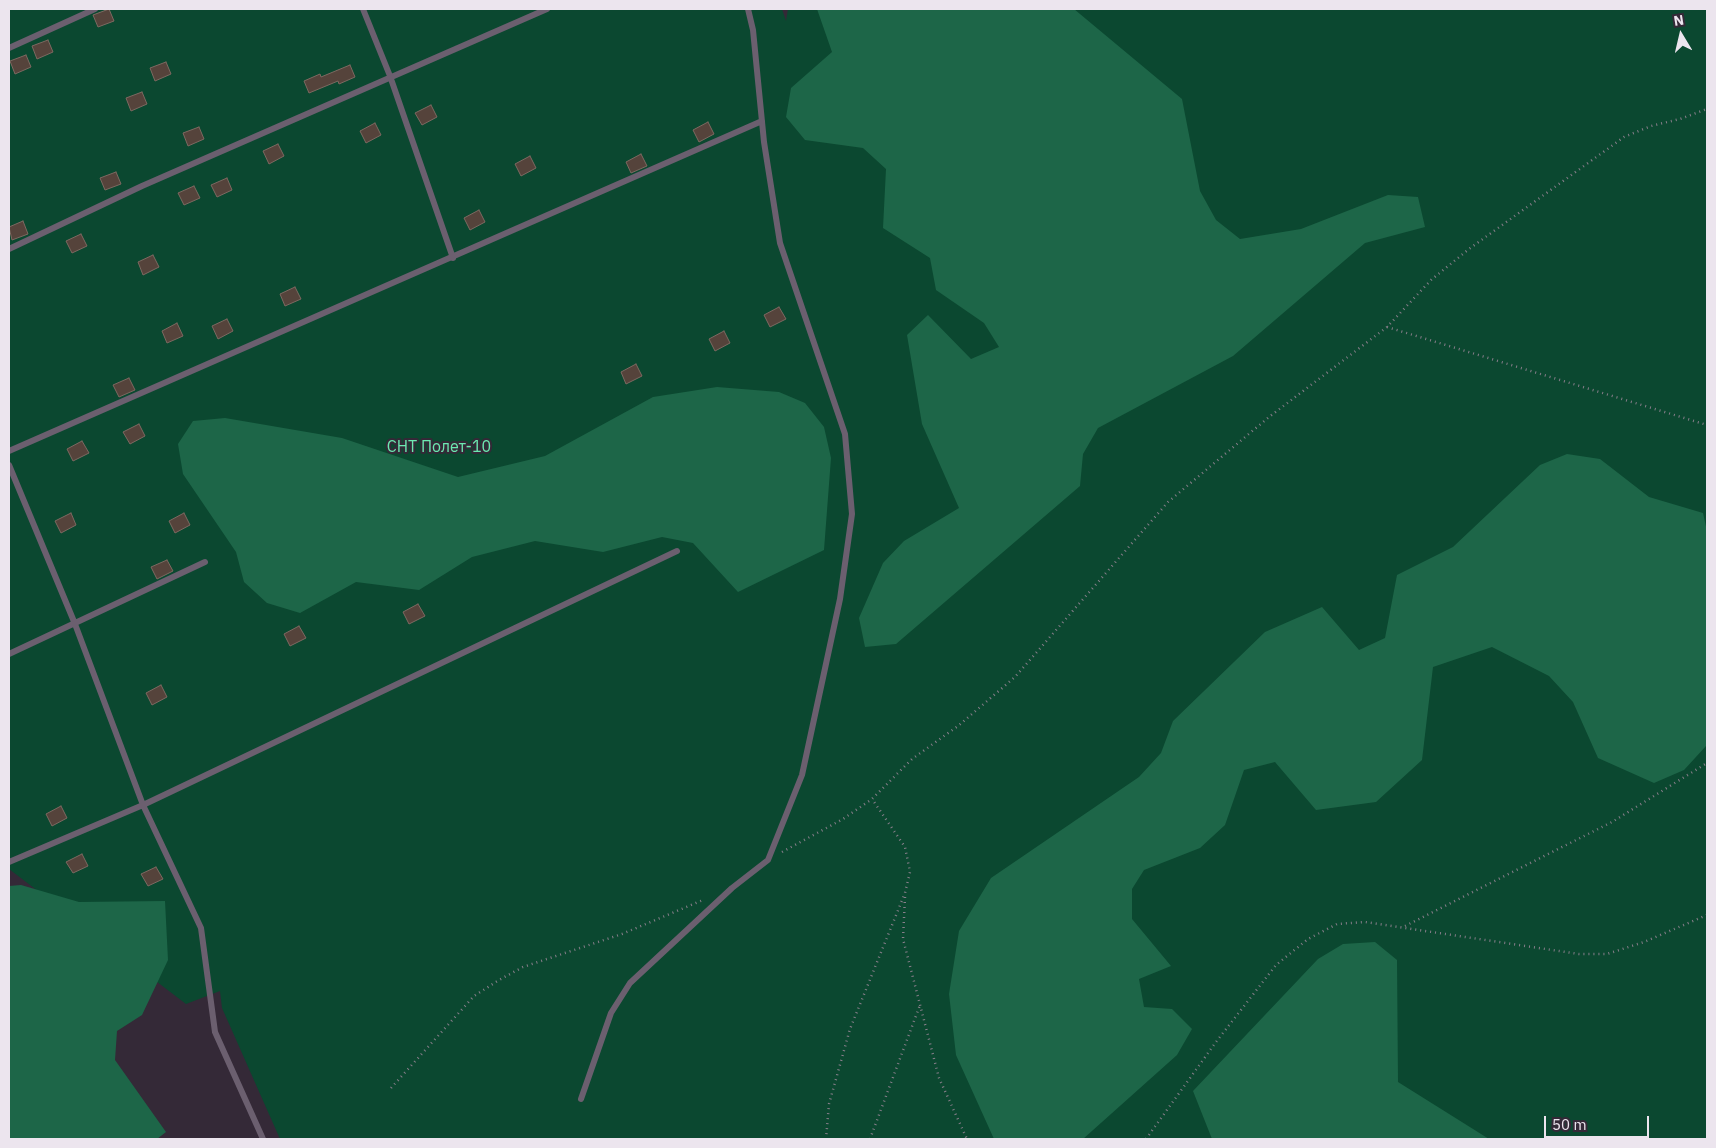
<!DOCTYPE html>
<meta charset="utf-8">
<style>
body{margin:0}
#map{position:relative;width:1716px;height:1148px;overflow:hidden;background:#342937;font-family:"IBM Plex Sans",sans-serif}
canvas{display:block}
.frame{position:absolute;inset:0;border:10px solid #ece5ee;pointer-events:none}
.north{position:absolute;left:1656px;top:10px;width:50px;height:50px;-webkit-text-stroke:4px #342937;paint-order:stroke;rotate:351deg;font-size:14px;font-weight:700;line-height:20px;text-align:center;color:#ece5ee}
.north::after{content:'';display:block;margin:auto;width:18px;height:22px;background:#ece5ee;clip-path:polygon(50% 0,100% 100%,50% 72%,0 100%)}
.scale{position:absolute;left:1544px;top:1116px;width:105px;height:22px;box-sizing:border-box;border:2px solid #ece5ee;border-top:0;padding-left:6px;font-size:15px;line-height:18px;white-space:nowrap;color:#ece5ee;-webkit-text-stroke:4px #342937;paint-order:stroke}
</style>
<div id="map">
<canvas width="1716" height="1148"></canvas>
<div class="frame"></div>
<div class="north">N</div>
<div class="scale">50 m</div>
</div>
<script>
const c = document.querySelector('canvas').getContext('2d');
c.lineJoin = 'round';
function fillPath(path, color) { c.fillStyle = color; c.fill(path, 'evenodd'); }
const shape = rows => new Path2D(rows.map(r => 'M' + r).join(''));
function stroke(path, color, width, dash) { c.strokeStyle = color; c.lineWidth = width; c.lineCap = dash ? 'butt' : 'round'; c.setLineDash(dash || []); c.stroke(path); }
function label(font, color, halo, rows, align = 'center') {
  c.font = font + ' "IBM Plex Sans",sans-serif'; c.lineWidth = 4; c.setLineDash([]); c.textBaseline = 'middle'; c.strokeStyle = halo; c.fillStyle = color; for (const [text, x, y, turn = 0] of rows) {
    c.save(); c.translate(x, y); c.rotate((+turn || 0) * Math.PI / 180); c.textAlign = isNaN(turn) ? turn : align; if (halo) c.strokeText(text, 0, 0); c.fillText(text, 0, 0); c.restore();
  }
}
const green = shape([
 [9,9,782,9,786,21,788,9,1707,9,1707,1139,280,1139,222,1008,220,991,186,1004,9,869]
]);
const forest = shape([
 [817,9,1074,9,1182,99,1200,191,1216,220,1240,239,1301,229,1388,195,1418,197,1425,227,1365,243,1233,356,1098,428,1083,454,1080,486,896,644,865,647,859,618,883,563,904,541,959,508,922,424,907,335,928,315,971,359,999,347,984,323,936,290,930,258,883,228,886,169,863,148,805,140,786,117,791,88,832,52],
 [717,387,779,392,805,403,824,427,831,458,824,550,738,592,693,543,662,537,603,552,535,541,472,557,419,590,356,582,300,613,267,603,244,582,236,552,183,474,178,444,193,421,225,418,342,438,458,477,545,456,653,397],
 [1567,454,1600,459,1649,497,1703,513,1707,531,1706,746,1684,770,1654,783,1598,758,1573,702,1549,676,1492,647,1433,667,1422,760,1376,802,1316,810,1275,762,1244,770,1225,825,1200,848,1144,870,1132,889,1132,919,1171,966,1139,979,1144,1007,1172,1009,1192,1029,1177,1055,1083,1139,994,1139,956,1055,949,994,959,931,991,878,1139,777,1161,753,1173,721,1265,632,1322,607,1359,650,1385,638,1397,575,1453,547,1540,465],
 [21,885,79,902,165,901,168,960,142,1015,117,1031,115,1060,166,1132,157,1139,9,1139,9,886],
 [1375,942,1397,960,1398,1082,1489,1139,1212,1139,1193,1091,1318,959,1343,944]
]);
const building = shape([
 [109,9,114,21,98,27,93,15,109,9],
 [48,40,53,52,37,59,32,46,48,40],
 [26,55,31,67,15,74,10,61,26,55],
 [166,62,171,74,155,81,150,68,166,62],
 [350,65,355,77,339,84,338,81,309,93,304,81,320,74,321,77,350,65],
 [142,92,147,104,131,111,126,98,142,92],
 [431,105,437,117,422,125,415,113,431,105],
 [708,122,714,134,699,142,693,130,708,122],
 [375,123,381,135,366,143,360,131,375,123],
 [199,127,204,139,188,146,183,133,199,127],
 [278,144,284,156,269,164,263,151,278,144],
 [641,154,647,166,631,173,626,162,641,154],
 [530,156,536,168,521,176,515,164,530,156],
 [116,172,121,184,105,190,100,178,116,172],
 [227,178,232,190,217,197,211,185,227,178],
 [194,186,200,198,184,205,178,193,194,186],
 [479,210,485,222,470,230,464,218,479,210],
 [23,221,28,234,12,240,9,227,23,221],
 [81,234,87,246,72,253,66,241,81,234],
 [153,255,159,267,143,275,138,262,153,255],
 [295,287,301,299,285,306,280,294,295,287],
 [779,307,786,319,770,327,764,315,779,307],
 [227,319,233,331,218,339,212,326,227,319],
 [177,323,183,336,167,343,162,331,177,323],
 [724,331,730,343,715,351,709,339,724,331],
 [636,364,642,376,626,384,621,372,636,364],
 [129,378,135,390,119,397,113,385,129,378],
 [139,424,145,436,130,444,123,432,139,424],
 [82,441,89,453,73,461,67,449,82,441],
 [71,513,76,525,61,533,55,521,71,513],
 [184,513,190,525,175,533,169,521,184,513],
 [167,560,173,571,157,579,151,567,167,560],
 [418,604,425,616,409,624,403,612,418,604],
 [299,626,306,638,290,646,284,634,299,626],
 [161,685,167,697,152,705,146,693,161,685],
 [61,806,67,818,52,826,46,814,61,806],
 [82,854,88,866,73,873,66,862,82,854],
 [156,867,163,879,148,886,141,874,156,867]
]);
const path = shape([
 [1387,327,1707,425],
 [782,852,843,819,872,799,912,759,958,726,1015,677,1168,502,1269,417,1387,327,1431,280,1469,249,1624,137,1651,126,1680,119,1707,109],
 [905,897,903,939,939,1078,967,1139],
 [1405,926,1612,822,1707,763],
 [391,1088,474,996,499,980,523,967,622,934,703,900],
 [826,1139,829,1104,850,1029,905,893,910,872,905,847,872,799],
 [870,1139,920,1005],
 [1146,1139,1216,1042,1276,965,1308,939,1337,924,1365,922,1579,954,1607,954,1644,942,1707,915]
]);
const lane = shape([
 [363,9,390,76,453,258],
 [9,48,95,9],
 [9,249,142,186,547,9],
 [9,451,762,121],
 [9,465,75,624,143,805,201,928,215,1032,263,1139],
 [9,654,205,562],
 [9,862,143,805,677,551],
 [581,1099,611,1013,630,983,732,888,768,860,802,775,840,599,852,514,845,434,780,243,764,142,753,30,748,9]
]);
const parkNames = [
 ["СНТ Полет-10",439,447]
];
fillPath(green, '#0b4830');
fillPath(forest, '#1d6648');
fillPath(building, '#55433b');
stroke(building, '#7d6961', 1);
stroke(path, '#877e8a', 2.5, [1, 4]);
stroke(lane, '#6b5f6f', 6);
label('16px', '#6ce9b1', '#342937', parkNames);
</script>
